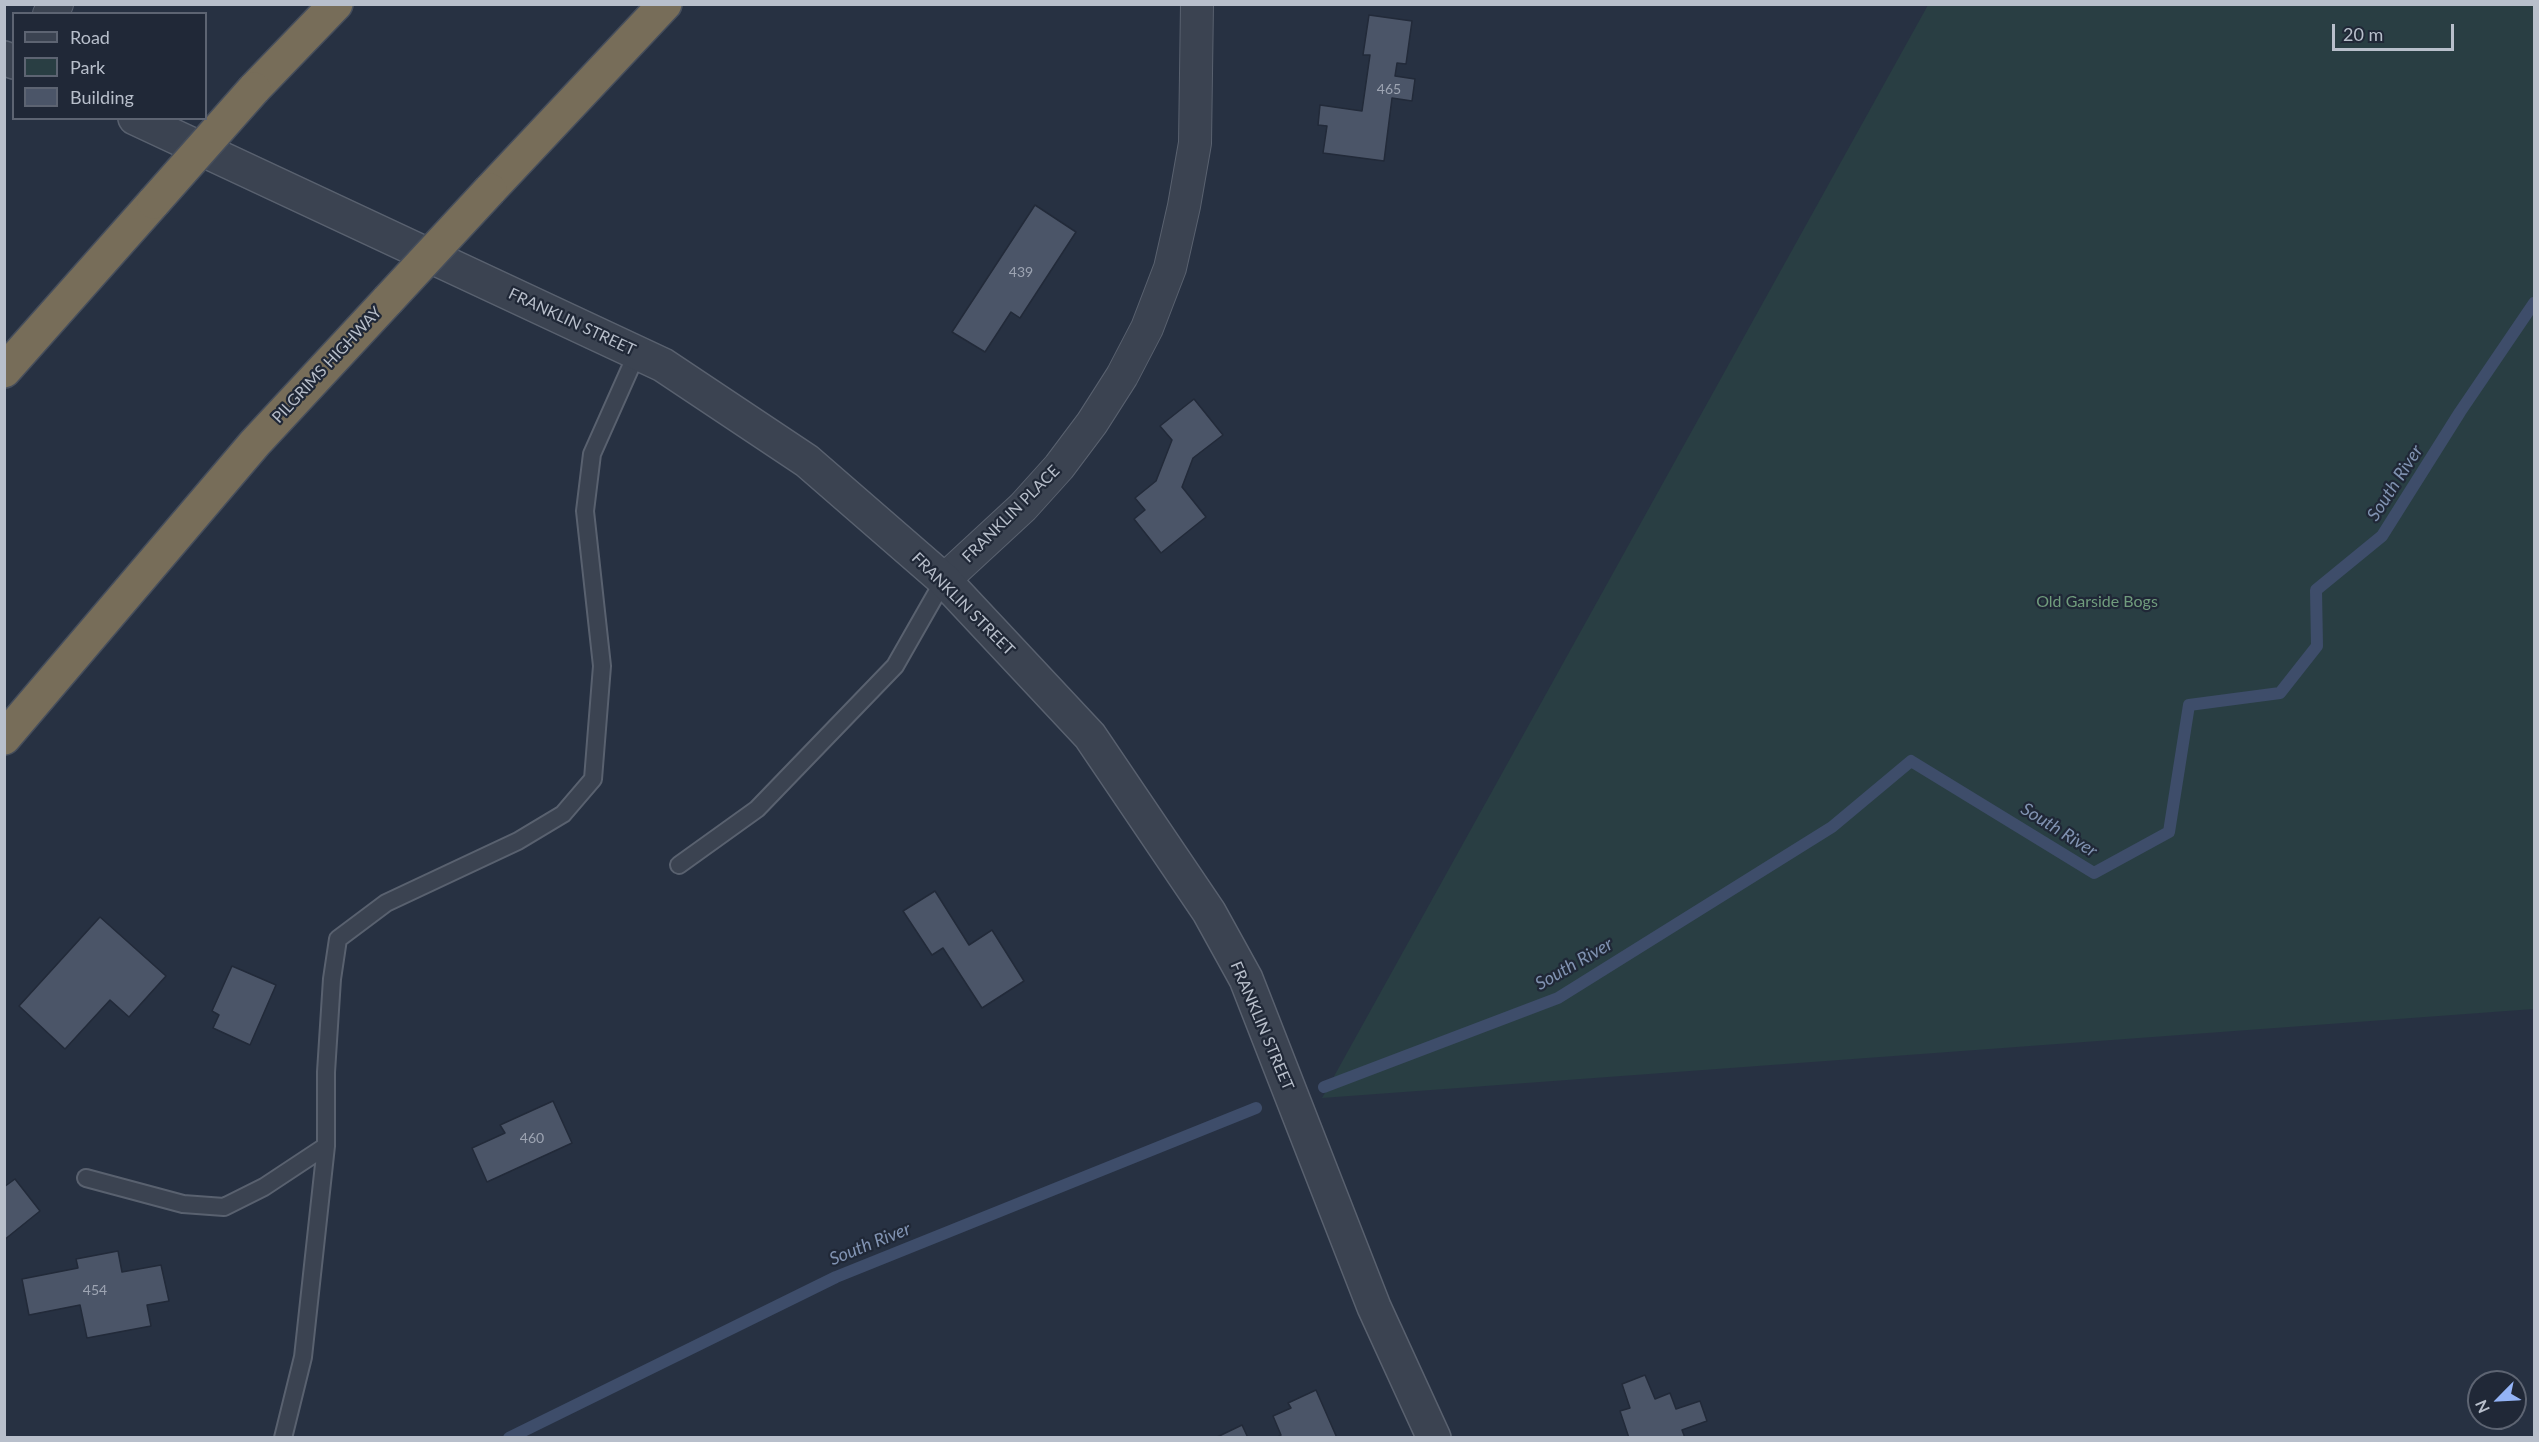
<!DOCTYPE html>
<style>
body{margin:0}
#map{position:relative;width:2539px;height:1442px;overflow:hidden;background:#273142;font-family:Lato,sans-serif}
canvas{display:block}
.frame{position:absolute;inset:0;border:6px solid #b8bfcb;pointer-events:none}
.legend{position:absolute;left:12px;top:12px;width:195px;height:108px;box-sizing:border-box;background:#202837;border:2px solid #5d6472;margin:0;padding:8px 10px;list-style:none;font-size:18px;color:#b8bfcb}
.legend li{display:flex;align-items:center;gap:12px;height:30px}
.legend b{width:30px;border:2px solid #5d6472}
.north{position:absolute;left:2467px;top:1370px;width:60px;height:60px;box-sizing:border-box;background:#202837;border:2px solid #5d6472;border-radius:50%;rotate:246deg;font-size:16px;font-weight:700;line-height:24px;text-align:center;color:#b8bfcb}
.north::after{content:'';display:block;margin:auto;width:21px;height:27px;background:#93b3f6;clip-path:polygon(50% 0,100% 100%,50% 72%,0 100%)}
.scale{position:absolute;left:2332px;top:24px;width:122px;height:27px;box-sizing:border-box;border:3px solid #b8bfcb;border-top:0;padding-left:8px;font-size:18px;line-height:21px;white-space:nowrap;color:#b8bfcb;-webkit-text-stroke:4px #202837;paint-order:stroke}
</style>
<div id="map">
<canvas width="2539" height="1442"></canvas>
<div class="frame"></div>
<ul class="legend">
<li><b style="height:8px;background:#3b4351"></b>Road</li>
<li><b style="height:16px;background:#293e43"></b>Park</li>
<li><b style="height:16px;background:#4b5568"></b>Building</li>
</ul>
<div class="north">N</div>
<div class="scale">20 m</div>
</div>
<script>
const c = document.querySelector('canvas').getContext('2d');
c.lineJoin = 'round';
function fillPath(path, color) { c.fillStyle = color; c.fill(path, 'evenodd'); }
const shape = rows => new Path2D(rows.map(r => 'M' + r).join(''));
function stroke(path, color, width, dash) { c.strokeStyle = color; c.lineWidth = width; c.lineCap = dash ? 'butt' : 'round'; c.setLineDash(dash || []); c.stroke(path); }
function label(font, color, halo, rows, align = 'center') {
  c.font = font + ' Lato,sans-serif'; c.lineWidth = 4.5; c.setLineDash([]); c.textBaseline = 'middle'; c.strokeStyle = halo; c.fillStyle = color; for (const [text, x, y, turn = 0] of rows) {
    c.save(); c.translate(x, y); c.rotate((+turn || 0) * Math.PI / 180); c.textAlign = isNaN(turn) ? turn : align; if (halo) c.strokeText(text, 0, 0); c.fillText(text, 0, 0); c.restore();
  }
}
const green = shape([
 [1928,5,2534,5,2534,1009,1322,1098]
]);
const stream = shape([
 [1324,1087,1558,998,1832,827,1911,761,2094,873,2169,832,2189,705,2280,693,2317,646,2316,590,2382,536,2460,412,2534,303],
 [509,1438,836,1277,1256,1108]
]);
const building = shape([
 [1369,15,1412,21,1406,64,1397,63,1395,76,1415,79,1412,101,1392,98,1384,161,1323,153,1327,126,1318,125,1320,105,1362,111,1370,55,1363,55,1369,15],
 [1035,205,1076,232,1020,318,1011,312,985,352,952,332,1035,205],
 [1194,399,1223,435,1193,458,1182,487,1206,517,1161,553,1134,519,1145,510,1135,498,1156,481,1172,440,1160,426,1194,399],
 [935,891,969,945,992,930,1024,981,982,1008,943,948,932,955,903,911,935,891],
 [100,917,166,976,129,1017,110,1000,65,1049,19,1006,100,917],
 [232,966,276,985,250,1045,213,1028,219,1015,212,1011,232,966],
 [553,1101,572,1143,487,1182,472,1148,505,1133,500,1125,553,1101],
 [15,1179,40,1211,4,1240,4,1187,15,1179],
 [118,1251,122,1272,161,1265,169,1301,147,1305,151,1326,87,1338,80,1305,29,1315,22,1279,78,1268,76,1259,118,1251],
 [1645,1375,1655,1399,1670,1393,1676,1409,1700,1401,1707,1421,1682,1430,1685,1438,1629,1438,1620,1411,1630,1408,1622,1384,1645,1375],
 [1316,1390,1337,1438,1276,1438,1281,1435,1273,1416,1291,1408,1288,1403,1316,1390],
 [1242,1425,1248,1438,1215,1438,1242,1425]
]);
const service = shape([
 [679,865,757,809,895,666,944,580],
 [86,1178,183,1204,224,1207,264,1187,326,1146,326,1072,332,979,338,939,386,903,518,841,563,814,593,779,602,666,585,511,592,454,637,353],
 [283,1438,303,1357,326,1146]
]);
const minor = shape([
 [49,14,57,4],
 [944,580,1023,507,1059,467,1092,423,1122,376,1147,328,1170,268,1184,206,1195,143,1197,4]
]);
const tertiary = shape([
 [4,58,14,62],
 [135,118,663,365,807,461,944,580,1090,736,1209,912,1246,979,1374,1307,1434,1438]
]);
const motorway = shape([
 [254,89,336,4],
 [490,190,665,4],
 [4,371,154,202],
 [4,738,255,443,388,300]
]);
const motorwayBridge = shape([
 [154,202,254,89],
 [388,300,490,190]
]);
const numberNames = [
 ["465",1389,89],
 ["439",1021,272],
 ["460",532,1138],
 ["454",95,1290]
];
const streetNames = [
 ["FRANKLIN STREET",572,322,25],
 ["PILGRIMS HIGHWAY",327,365,-47],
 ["FRANKLIN PLACE",1011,514,-45],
 ["FRANKLIN STREET",963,604,45],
 ["FRANKLIN STREET",1262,1026,67]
];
const parkNames = [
 ["Old Garside Bogs",2097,602]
];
const waterNames = [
 ["South River",2395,483,-57],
 ["South River",2059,830,32],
 ["South River",1574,964,-30],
 ["South River",870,1244,-22]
];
fillPath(green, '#293e43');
stroke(stream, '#3e4d6a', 12);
fillPath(building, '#4b5568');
stroke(building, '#222a39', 1.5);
stroke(service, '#59616f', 20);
stroke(minor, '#59616f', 34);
stroke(tertiary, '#59616f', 36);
stroke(motorway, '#464e5c', 36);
stroke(service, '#3b4351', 16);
stroke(minor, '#3b4351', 32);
stroke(tertiary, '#3b4351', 33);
stroke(motorway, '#776d59', 33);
stroke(motorwayBridge, '#464e5c', 36, []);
stroke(motorwayBridge, '#776d59', 33);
label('14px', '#9da4b2', null, numberNames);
label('16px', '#b8bfcb', '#202837', streetNames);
label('16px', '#709c7d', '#202837', parkNames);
label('italic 18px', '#8193b2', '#202837', waterNames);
</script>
